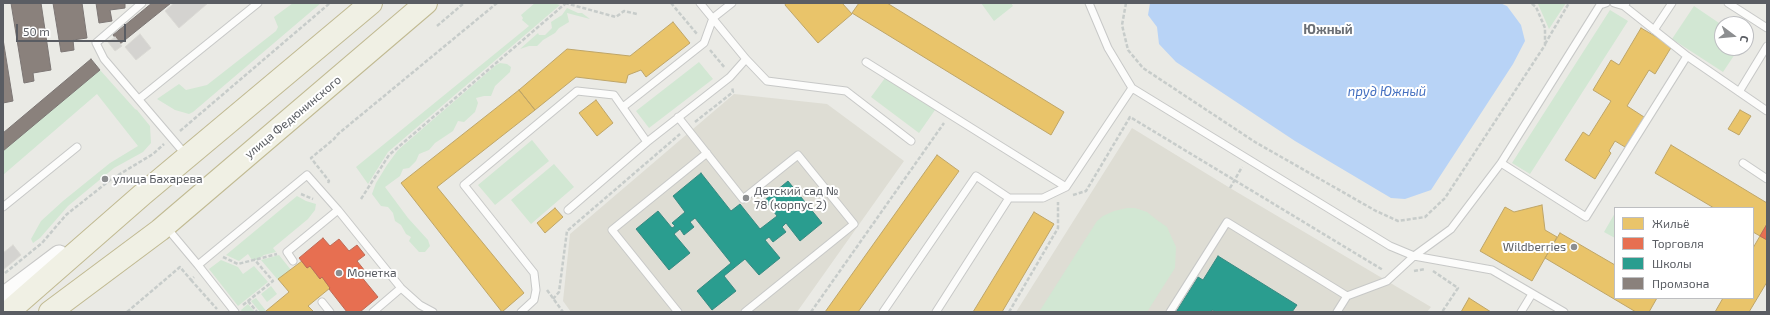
<!DOCTYPE html>
<meta charset="utf-8">
<style>
body{margin:0}
#map{position:relative;width:1770px;height:315px;overflow:hidden;background:#eaeae5;font-family:"Exo 2",sans-serif}
canvas{display:block}
.frame{position:absolute;inset:0;border:4px solid #5a5d63;pointer-events:none}
.legend{position:absolute;left:1614px;top:207px;width:140px;height:92px;box-sizing:border-box;background:#fff;border:1px solid #bdbec1;margin:0;padding:5px 7px;list-style:none;font-size:12px;color:#5a5d63}
.legend li{display:flex;align-items:center;gap:8px;height:20px}
.legend b{width:20px;border:1px solid #bdbec1}
.north{position:absolute;left:1714px;top:16px;width:40px;height:40px;box-sizing:border-box;background:#fff;border:1px solid #bdbec1;border-radius:50%;rotate:106deg;font-size:11px;font-weight:700;line-height:16px;text-align:center;color:#5a5d63}
.north::after{content:'';display:block;margin:auto;width:14px;height:18px;background:#8c8e90;clip-path:polygon(50% 0,100% 100%,50% 72%,0 100%)}
.scale{position:absolute;left:16px;top:24px;width:110px;height:18px;box-sizing:border-box;border:2px solid #5a5d63;border-top:0;padding-left:5px;font-size:12px;line-height:14px;white-space:nowrap;color:#5a5d63;-webkit-text-stroke:3px #fff;paint-order:stroke}
</style>
<div id="map">
<canvas width="1770" height="315"></canvas>
<div class="frame"></div>
<ul class="legend">
<li><b style="height:11px;background:#e9c46a"></b>Жильё</li>
<li><b style="height:11px;background:#e76f51"></b>Торговля</li>
<li><b style="height:11px;background:#2a9d8f"></b>Школы</li>
<li><b style="height:11px;background:#8a817c"></b>Промзона</li>
</ul>
<div class="north">С</div>
<div class="scale">50 m</div>
</div>
<script>
const c = document.querySelector('canvas').getContext('2d');
c.lineJoin = 'round';
function fillPath(path, color) { c.fillStyle = color; c.fill(path, 'evenodd'); }
const shape = rows => new Path2D(rows.map(r => 'M' + r).join(''));
function stroke(path, color, width, dash) { c.strokeStyle = color; c.lineWidth = width; c.lineCap = dash ? 'butt' : 'round'; c.setLineDash(dash || []); c.stroke(path); }
function label(font, color, halo, rows, align = 'center') {
  c.font = font + ' "Exo 2",sans-serif'; c.lineWidth = 4; c.setLineDash([]); c.textBaseline = 'middle'; c.strokeStyle = halo; c.fillStyle = color; for (const [text, x, y, turn = 0] of rows) {
    c.save(); c.translate(x, y); c.rotate((+turn || 0) * Math.PI / 180); c.textAlign = isNaN(turn) ? turn : align; if (halo) c.strokeText(text, 0, 0); c.fillText(text, 0, 0); c.restore();
  }
}
const education = shape([
 [734,94,827,104,904,161,797,312,571,312,563,301,570,234],
 [1132,128,1230,188,1431,307,1427,312,1016,312]
]);
const green = shape([
 [293,3,321,3,193,112,189,114,175,110,157,99,179,84,186,90,207,85,276,31,278,27,274,17],
 [535,3,554,3,560,5,388,152,368,184,356,167,529,26,522,20,523,18,521,15],
 [981,3,1011,3,1013,6,994,21],
 [1537,3,1566,3,1549,29,1538,4],
 [1694,6,1722,25,1722,48,1739,48,1723,72,1672,39],
 [567,8,578,13,582,13,590,19,567,13,569,22,559,28,555,33,543,40,537,46,529,46,520,49,538,33,539,35,545,35,552,28,551,22,562,15],
 [1610,10,1628,21,1530,174,1512,163],
 [699,62,713,79,649,128,636,111],
 [500,63,507,64,511,67,510,72,495,86,491,96,484,96,476,98,478,103,475,112,464,122,458,121,453,131,435,143,429,150,419,154,416,161,409,168,403,169,400,176,385,187,408,218,428,240,430,246,425,252,419,252,409,241,411,237,406,234,401,225,395,221,393,213,388,207,381,206,372,194,376,183,387,165,398,150,496,65],
 [100,70,135,109,137,110,150,126,151,143,143,152,114,168,68,206,40,238,33,243,31,239,41,221,63,201,110,163,138,146,97,94,3,175,3,151],
 [885,78,935,110,919,133,871,97],
 [532,140,549,161,495,205,478,185],
 [554,164,574,187,531,224,511,200],
 [297,196,306,201,316,204,315,210,308,219,273,248,276,252,264,255,257,260,252,260,248,254,239,261,226,255],
 [1127,208,1135,208,1147,212,1157,220,1167,227,1176,247,1175,268,1147,312,1039,312,1097,221,1103,216,1114,211],
 [1615,213,1615,238,1604,232],
 [279,255,291,270,278,280,261,260],
 [221,260,238,267,243,274,254,266,268,282,238,306,209,269],
 [271,286,277,294,267,302,261,294],
 [256,298,267,312,260,312,251,301],
 [248,304,255,312,242,312,241,310]
]);
const water = shape([
 [1150,3,1500,3,1507,6,1521,25,1525,41,1513,64,1431,190,1405,199,1391,198,1295,141,1176,62,1159,44,1157,27,1148,15]
]);
const homes = shape([
 [786,3,842,3,852,14,818,43,785,5,786,3],
 [859,3,887,3,1064,112,1051,135,852,13,859,3],
 [673,22,690,43,646,77,641,70,628,75,626,83,576,77,535,110,519,90,567,49,630,56,673,22],
 [1641,28,1672,46,1655,74,1649,70,1627,106,1644,117,1625,147,1615,141,1609,151,1611,153,1595,179,1565,160,1583,132,1589,136,1611,101,1593,90,1611,60,1619,65,1641,28],
 [519,90,535,110,437,187,524,293,502,312,401,183,519,90],
 [596,100,613,123,597,136,579,113,596,100],
 [1740,110,1751,116,1739,135,1728,129,1740,110],
 [1671,145,1767,203,1767,224,1760,236,1753,232,1753,208,1714,208,1655,173,1671,145],
 [937,155,959,171,858,312,825,312,937,155],
 [1542,205,1545,230,1557,237,1532,281,1480,251,1505,207,1514,212,1542,205],
 [555,208,563,217,545,233,537,223,555,208],
 [1034,212,1054,224,1002,312,973,312,1034,212],
 [1560,233,1615,265,1615,298,1657,298,1649,312,1636,312,1545,258,1560,233],
 [1760,236,1767,240,1767,282,1749,312,1715,312,1723,298,1753,298,1753,248,1760,236],
 [302,261,307,268,310,266,320,279,322,277,330,288,308,306,314,312,267,312,266,311,289,292,278,279,302,261],
 [1469,298,1491,312,1461,312,1469,298]
]);
const shops = shape([
 [1767,224,1767,240,1760,236,1767,224],
 [323,238,330,246,339,239,349,251,357,245,365,255,357,261,365,271,360,275,378,297,360,312,347,312,329,289,330,288,322,277,320,279,310,266,307,268,299,258,323,238]
]);
const schools = shape([
 [701,173,731,211,740,204,760,229,777,216,765,200,788,181,822,223,800,241,786,223,782,227,786,232,773,242,769,237,765,240,780,258,759,275,745,259,724,276,736,291,712,310,697,291,731,263,695,218,690,222,694,227,684,235,680,229,674,234,690,253,669,270,636,229,658,211,672,228,675,226,672,223,685,212,673,196,701,173],
 [1218,256,1297,305,1292,312,1216,312,1212,310,1210,312,1176,312,1198,277,1203,280,1218,256]
]);
const industry = shape([
 [11,3,41,3,51,70,33,73,34,81,24,83,11,3],
 [53,3,82,3,87,38,73,40,74,50,61,52,53,3],
 [96,3,125,3,125,8,110,10,112,21,99,23,96,3],
 [152,3,171,3,120,44,113,35,152,3],
 [3,39,13,101,3,103,3,39],
 [91,59,100,70,3,151,3,133,91,59]
]);
const building = shape([
 [174,3,208,3,179,28,165,11,174,3],
 [140,34,151,48,136,60,125,47,140,34],
 [115,37,122,46,115,51,108,42,115,37],
 [13,245,21,255,3,270,3,253,13,245]
]);
const path = shape([
 [565,3,616,17,624,11,637,14],
 [671,3,697,34],
 [1126,3,1122,25,1128,50,1143,68,1255,142,1376,211,1398,221,1425,217,1445,198,1545,45,1545,28,1536,7,1531,3],
 [437,26,464,3],
 [1545,44,1569,3],
 [710,50,725,68],
 [695,122,733,92,732,87],
 [180,131,330,3],
 [328,183,329,181,311,158,334,139,338,134,497,3],
 [1230,188,1242,167],
 [301,194,313,199],
 [1073,195,1086,191,1130,117,1383,270],
 [361,199,389,155,566,3],
 [223,257,238,264,277,254],
 [1414,271,1425,269],
 [1433,271,1458,288,1442,312],
 [5,273,42,243,66,215,110,180,153,154,164,144],
 [191,280,217,309],
 [547,290,563,312],
 [553,299,559,292,567,231,680,134],
 [248,301,257,312],
 [243,305,273,281,254,259],
 [127,312,180,267,191,280,194,277],
 [811,312,944,123],
 [1009,312,1058,228,1058,202]
]);
const service = shape([
 [142,3,96,43,104,59,186,155],
 [700,3,746,59,767,81,846,91,911,141],
 [1089,3,1108,48,1132,88,1390,246,1414,256,1492,270,1564,312],
 [1614,3,1624,6,1626,3],
 [1728,3,1767,28],
 [1624,6,1687,56,1767,111],
 [1654,30,1672,3],
 [866,62,1066,187,1132,88],
 [1739,92,1767,46],
 [139,99,258,3],
 [623,107,704,43,713,18,732,3],
 [678,117,743,199,798,155,854,224,745,312],
 [1501,163,1586,217,1687,56],
 [1743,163,1767,179],
 [3,207,77,147],
 [568,210,647,142],
 [167,228,198,265,307,175,338,210,401,288,420,305,433,312],
 [293,261,287,252,338,210],
 [198,265,235,312],
 [322,302,330,312],
 [373,312,401,288],
 [521,312,534,300,536,290,534,273,464,185,577,91,614,95,647,142,730,77,746,59],
 [678,312,612,230,707,153],
 [883,312,976,176,1009,198],
 [936,312,1009,198,1043,198,1066,187],
 [1170,312,1227,222,1347,296],
 [1337,312,1347,296,1387,281,1414,256,1451,229,1501,163,1600,5,1606,3],
 [1521,312,1532,294]
]);
const secondary = shape([
 [3,297,59,255]
]);
const trunk = shape([
 [8,312,143,194,371,3],
 [50,312,160,230,426,3]
]);
const markers = [
 [105,179,4,"#8c8e90"],
 [746,198,4,"#8c8e90"],
 [1574,247,4,"#8c8e90"],
 [339,273,4,"#8c8e90"]
];
const streetNames = [
 ["улица Федюнинского",293,117,-40]
];
const poiNames = [
 ["улица Бахарева",113,179],
 ["Детский сад №",754,191],
 ["78 (корпус 2)",754,205],
 ["Wildberries",1566,247,"right"],
 ["Монетка",347,273]
];
const neighbourhoodNames = [
 ["Южный",1328,30]
];
const waterNames = [
 ["пруд Южный",1387,92]
];
fillPath(education, '#deddd4');
fillPath(green, '#d2e7d3');
fillPath(water, '#b8d3f6');
fillPath(homes, '#e9c46a');
stroke(homes, '#bea568', 1);
fillPath(shops, '#e76f51');
stroke(shops, '#bd6a56', 1);
fillPath(schools, '#2a9d8f');
stroke(schools, '#388a82', 1);
fillPath(industry, '#8a817c');
stroke(industry, '#7c7674', 1);
fillPath(building, '#d4d3d0');
stroke(building, '#dad9d4', 1);
stroke(service, '#c7c8c7', 9);
stroke(secondary, '#c7c7c6', 21);
stroke(trunk, '#c1ba92', 24);
stroke(path, '#c7ccca', 2.5, [4, 2]);
stroke(service, '#fcfcfb', 7);
stroke(secondary, '#fcfcfb', 19);
stroke(trunk, '#f0f0e4', 22);
for (const [x, y, r, color] of markers) { const dot = new Path2D(); dot.arc(x, y, r, 0, 2 * Math.PI); c.fillStyle = color; c.fill(dot); stroke(dot, '#fff', 1.5); }
label('12px', '#5a5d63', '#fff', streetNames);
label('12px', '#5a5d63', '#fff', poiNames, 'left');
label('bold 13px', '#6b6f75', '#fff', neighbourhoodNames);
label('italic 13px', '#4570c0', '#fff', waterNames);
</script>
